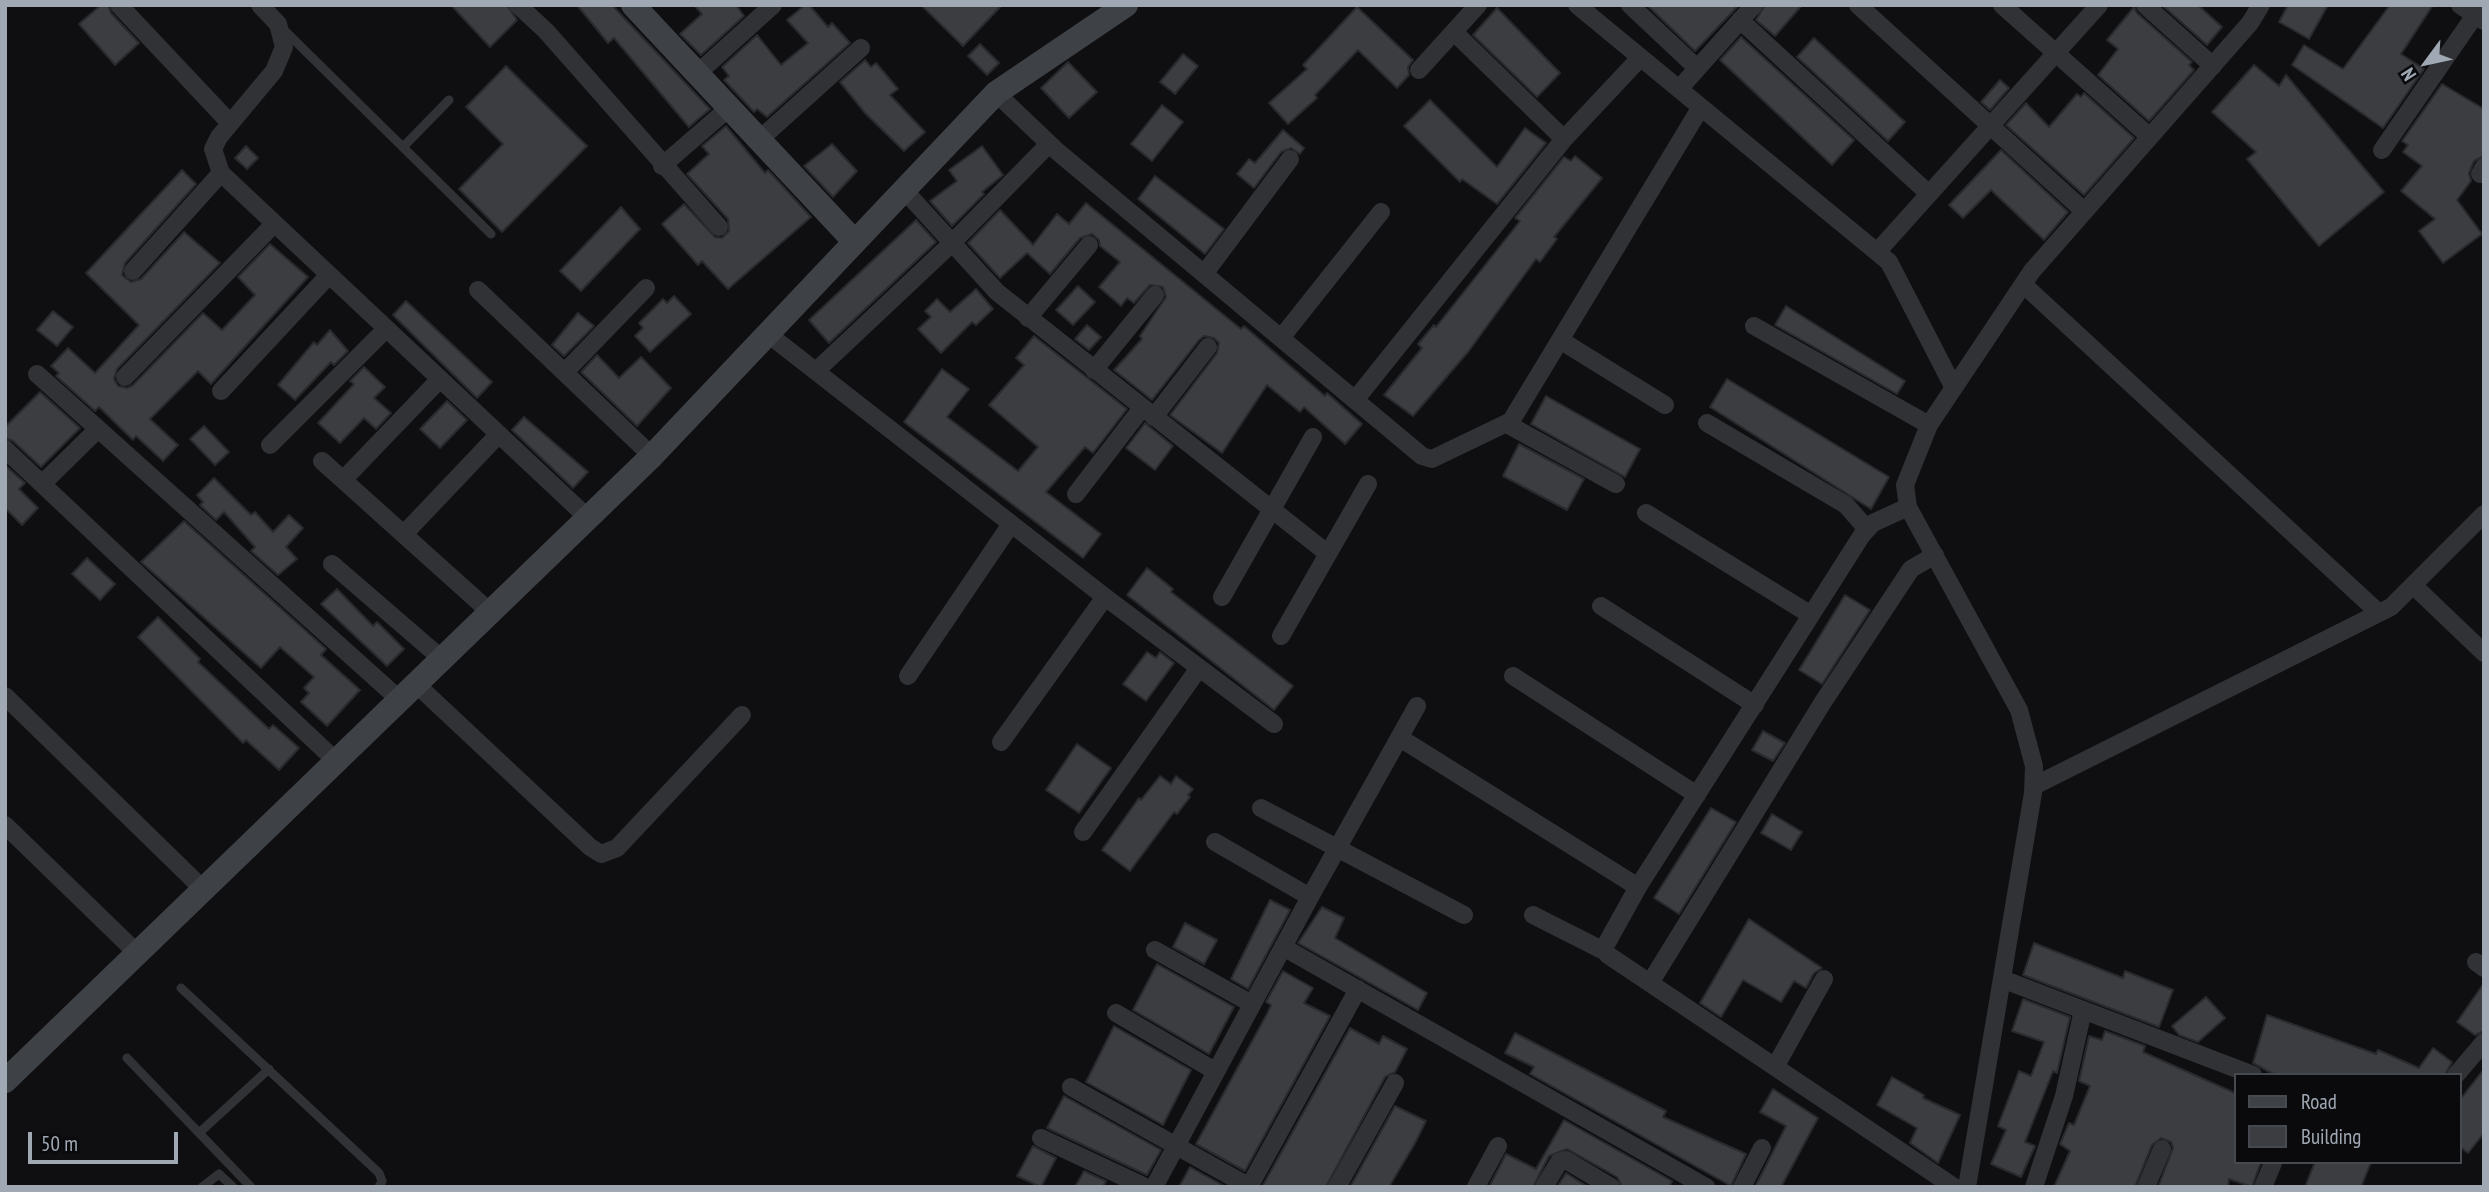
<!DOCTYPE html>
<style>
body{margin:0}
#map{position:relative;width:2489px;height:1192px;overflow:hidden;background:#0f0f11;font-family:"PT Sans Narrow",sans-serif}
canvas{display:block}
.frame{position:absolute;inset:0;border:7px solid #9fa8b3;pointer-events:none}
.legend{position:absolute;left:2234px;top:1073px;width:228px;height:91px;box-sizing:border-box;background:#0a0a0c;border:2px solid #46494f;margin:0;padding:9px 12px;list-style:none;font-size:21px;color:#9fa8b3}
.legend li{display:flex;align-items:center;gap:14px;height:35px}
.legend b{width:35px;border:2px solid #46494f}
.north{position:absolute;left:2391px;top:28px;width:70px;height:70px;-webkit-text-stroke:5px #0a0a0c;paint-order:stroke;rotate:237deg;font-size:19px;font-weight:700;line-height:28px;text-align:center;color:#9fa8b3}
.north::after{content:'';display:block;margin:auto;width:24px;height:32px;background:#9fa8b3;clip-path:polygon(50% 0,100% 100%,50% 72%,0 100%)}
.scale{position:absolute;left:28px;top:1132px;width:150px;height:32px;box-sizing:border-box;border:4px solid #9fa8b3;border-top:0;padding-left:9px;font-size:21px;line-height:24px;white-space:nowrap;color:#9fa8b3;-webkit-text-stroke:5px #0a0a0c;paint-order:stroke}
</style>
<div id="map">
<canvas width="2489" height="1192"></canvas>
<div class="frame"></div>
<ul class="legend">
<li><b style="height:9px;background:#3e4146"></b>Road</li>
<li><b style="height:19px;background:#3b3d41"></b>Building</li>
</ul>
<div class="north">N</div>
<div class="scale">50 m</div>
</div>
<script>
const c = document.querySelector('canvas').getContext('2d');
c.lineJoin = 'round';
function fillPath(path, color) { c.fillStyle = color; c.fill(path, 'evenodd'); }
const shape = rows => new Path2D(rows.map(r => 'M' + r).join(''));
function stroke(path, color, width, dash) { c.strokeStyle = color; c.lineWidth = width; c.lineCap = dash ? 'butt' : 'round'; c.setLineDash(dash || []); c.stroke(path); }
const building = shape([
 [101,5,108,5,111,13,139,43,115,65,79,24,101,5],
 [451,5,507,5,517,20,490,47,451,5],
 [577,5,612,5,710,109,689,127,614,38,608,43,577,5],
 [694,5,736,5,744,16,701,55,680,34,702,14,694,5],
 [805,5,809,5,828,27,832,23,850,43,767,117,757,109,754,112,724,80,729,76,722,67,757,35,781,65,808,43,787,20,805,5],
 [921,5,1002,5,963,46,921,5],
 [1647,5,1739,5,1695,51,1647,5],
 [1765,5,1802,5,1775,36,1756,20,1765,5],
 [2162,5,2198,5,2222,27,2207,45,2162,5],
 [2288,5,2328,5,2309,39,2279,22,2288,5],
 [2390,5,2433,5,2401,54,2424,69,2383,128,2292,65,2304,45,2343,69,2390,5],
 [1357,7,1413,60,1408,67,1409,75,1397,88,1358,50,1315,95,1317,98,1288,124,1269,103,1307,69,1303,65,1357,7],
 [2134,7,2137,13,2192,62,2189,65,2194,70,2149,121,2098,75,2118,49,2107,40,2134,7],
 [1497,8,1560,73,1537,97,1473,35,1497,8],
 [1741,37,1854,140,1832,165,1720,60,1741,37],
 [1814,38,1905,122,1888,141,1797,57,1814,38],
 [980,44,999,63,987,75,968,56,980,44],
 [1183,54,1198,66,1175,94,1160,82,1183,54],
 [865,60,871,67,876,63,898,89,890,95,925,132,904,151,865,113,840,82,865,60],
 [1068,62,1097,92,1069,118,1041,88,1068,62],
 [2254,65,2279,86,2286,75,2384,192,2319,246,2247,159,2256,152,2212,112,2254,65],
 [506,66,587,146,502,232,459,189,503,144,466,107,506,66],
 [2000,80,2009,88,1990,110,1981,102,2000,80],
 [2442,84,2484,109,2484,156,2474,161,2469,173,2471,181,2457,200,2482,234,2443,263,2419,231,2435,219,2401,191,2422,166,2403,152,2408,145,2402,141,2442,84],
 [2084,93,2134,138,2084,195,2006,125,2026,103,2049,127,2077,94,2081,97,2084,93],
 [1430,100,1497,167,1525,128,1546,143,1497,204,1462,179,1460,182,1404,126,1430,100],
 [1162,105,1183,122,1152,161,1131,144,1162,105],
 [726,126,765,173,768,170,811,217,728,289,702,261,698,265,662,224,684,204,715,237,722,238,729,231,728,219,687,174,709,154,702,146,726,126],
 [1283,130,1304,148,1300,154,1291,148,1281,152,1254,188,1237,174,1249,159,1255,163,1283,130],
 [832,144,857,171,833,197,804,166,832,144],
 [246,146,258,158,247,169,235,158,246,146],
 [982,146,1003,175,982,192,984,194,952,226,930,201,957,181,949,170,982,146],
 [2001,150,2068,212,2044,240,1991,190,1963,218,1949,205,2001,150],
 [1575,156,1602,178,1554,237,1557,239,1540,262,1536,259,1468,352,1413,416,1384,395,1422,348,1418,344,1434,325,1436,327,1520,221,1515,218,1564,157,1571,161,1575,156],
 [182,170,196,184,125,263,122,275,131,282,141,279,184,232,220,263,117,369,114,379,118,386,127,388,133,385,203,313,222,330,255,295,238,277,270,244,308,277,211,384,198,371,150,419,178,445,163,461,136,436,133,440,99,407,95,411,56,376,59,373,51,366,68,348,95,373,139,325,86,273,182,170],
 [1155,176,1224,229,1205,254,1138,199,1155,176],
 [1086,203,1241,329,1244,326,1325,396,1327,393,1362,424,1345,444,1304,407,1300,412,1267,385,1222,453,1170,415,1217,353,1219,343,1214,338,1204,336,1199,340,1152,400,1114,370,1142,339,1140,336,1166,297,1163,287,1150,285,1134,303,1127,298,1121,306,1099,287,1120,262,1100,246,1099,240,1092,234,1080,238,1050,274,1027,253,1000,278,968,243,1000,210,1033,245,1057,214,1069,224,1086,203],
 [621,207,640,229,581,291,560,271,621,207],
 [916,220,936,242,829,343,809,320,916,220],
 [1078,286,1095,302,1073,325,1056,310,1078,286],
 [976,289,993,309,976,325,972,322,941,353,918,329,931,317,925,311,937,299,950,312,976,289],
 [674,296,691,314,650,352,635,336,643,328,639,323,663,299,667,303,674,296],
 [406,301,492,382,477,398,393,315,406,301],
 [1786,306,1905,381,1897,394,1775,325,1786,306],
 [53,311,73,327,57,346,37,330,53,311],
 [578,313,594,326,564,356,552,345,578,313],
 [1087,325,1101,337,1089,350,1075,339,1087,325],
 [330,330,348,351,334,365,331,362,295,400,278,385,314,342,317,345,330,330],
 [1034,336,1127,409,1093,453,1085,447,1046,492,1101,534,1083,558,904,422,942,369,969,389,947,417,1018,471,1038,447,989,405,1024,365,1016,358,1034,336],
 [597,355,619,378,641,357,671,388,637,426,581,372,597,355],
 [364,367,385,387,374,398,391,413,376,429,364,418,340,443,318,423,354,384,350,381,364,367],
 [1727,379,1889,477,1871,509,1710,407,1727,379],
 [40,392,80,428,41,467,13,441,5,438,5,427,40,392],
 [1546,396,1640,449,1625,477,1531,424,1546,396],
 [447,401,467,420,440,448,420,429,447,401],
 [524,417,588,472,573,488,512,430,524,417],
 [1145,423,1173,446,1155,470,1126,448,1145,423],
 [204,426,229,452,215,465,190,439,204,426],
 [1519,444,1584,479,1567,510,1503,476,1519,444],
 [5,465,25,483,19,489,38,508,22,525,5,508,5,465],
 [214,478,251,515,255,512,273,532,289,515,303,528,286,547,297,559,278,575,251,551,255,547,224,512,216,520,200,505,203,502,197,495,214,478],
 [184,521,326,649,321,655,360,690,327,726,301,702,309,693,304,688,314,677,280,647,261,668,141,562,184,521],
 [87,558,115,584,100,600,72,574,87,558],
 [1147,568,1173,589,1171,592,1293,686,1274,710,1127,595,1147,568],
 [337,589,373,626,377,622,404,649,387,666,321,604,337,589],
 [1845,595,1870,610,1822,684,1799,670,1845,595],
 [158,617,200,659,198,662,269,729,273,725,299,748,279,770,246,740,243,743,138,637,158,617],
 [1147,652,1156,658,1160,652,1174,663,1146,701,1123,684,1147,652],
 [1763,731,1785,743,1773,761,1752,750,1763,731],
 [1077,744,1111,768,1079,813,1046,790,1077,744],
 [1160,776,1171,784,1176,776,1193,789,1188,795,1190,797,1177,814,1174,812,1130,871,1102,850,1139,798,1141,800,1160,776],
 [1711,808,1736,822,1679,914,1654,898,1711,808],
 [1772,814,1802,832,1791,850,1761,833,1772,814],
 [1270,900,1290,910,1248,989,1231,979,1270,900],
 [1322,907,1344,918,1335,938,1427,993,1418,1010,1298,943,1322,907],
 [1749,919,1822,968,1814,973,1806,988,1794,981,1781,1002,1743,980,1721,1017,1700,1003,1749,919],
 [1185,923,1217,940,1204,964,1173,947,1185,923],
 [2034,943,2123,978,2125,971,2173,990,2159,1027,2023,975,2034,943],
 [1157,964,1234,1007,1209,1054,1133,1010,1157,964],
 [1283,971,1313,988,1304,1003,1330,1016,1245,1171,1196,1144,1268,1012,1271,1005,1266,1002,1283,971],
 [2484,983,2484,1031,2475,1035,2457,1022,2484,983],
 [2206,997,2225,1018,2198,1042,2179,1035,2172,1026,2206,997],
 [2023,999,2070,1017,2057,1073,2053,1071,2025,1142,2035,1146,2021,1177,1991,1164,2006,1130,1998,1126,2019,1071,2031,1076,2044,1042,2012,1031,2023,999],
 [2267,1015,2376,1054,2378,1050,2419,1068,2433,1048,2452,1062,2445,1075,2275,1075,2253,1063,2267,1015],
 [1114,1026,1191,1070,1163,1125,1086,1082,1114,1026],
 [1350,1028,1379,1044,1383,1036,1407,1049,1395,1072,1385,1077,1326,1187,1262,1187,1350,1028],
 [2105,1031,2145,1046,2143,1052,2235,1093,2235,1162,2261,1162,2252,1187,2229,1179,2228,1187,2158,1187,2173,1148,2171,1142,2161,1138,2152,1145,2135,1187,2054,1187,2070,1151,2060,1144,2069,1123,2074,1125,2090,1086,2079,1081,2089,1036,2102,1040,2105,1031],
 [1515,1033,1666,1111,1663,1117,1746,1154,1731,1186,1530,1074,1534,1067,1505,1053,1515,1033],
 [2484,1069,2484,1133,2468,1153,2459,1146,2459,1101,2484,1069],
 [1892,1077,1924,1095,1923,1098,1960,1115,1938,1163,1910,1143,1917,1128,1877,1105,1892,1077],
 [1773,1089,1818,1118,1781,1187,1755,1187,1786,1126,1760,1112,1773,1089],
 [1064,1096,1161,1150,1147,1175,1047,1128,1064,1096],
 [1395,1106,1426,1121,1414,1145,1389,1187,1350,1187,1395,1106],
 [1564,1120,1672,1181,1669,1187,1622,1187,1617,1177,1567,1149,1549,1156,1533,1187,1489,1187,1506,1154,1536,1169,1564,1120],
 [1033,1146,1056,1158,1041,1187,1017,1176,1033,1146],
 [2315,1162,2371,1162,2361,1187,2305,1187,2315,1162],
 [1190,1167,1226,1187,1179,1187,1190,1167],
 [1084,1171,1106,1181,1103,1187,1075,1187,1084,1171],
 [1566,1173,1588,1187,1557,1187,1566,1173]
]);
const lane = shape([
 [282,28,491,234],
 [403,147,449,100],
 [181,988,379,1173,382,1181,379,1187],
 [127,1058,251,1187],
 [199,1133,269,1069],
 [202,1187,219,1174,233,1187]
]);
const street = shape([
 [119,5,230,123],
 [260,5,278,24,284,47,274,71,219,137,213,149,221,173,588,518],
 [518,5,546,31,719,227],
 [1577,5,1889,262,1954,388],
 [1630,5,1697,68],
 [1858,5,2084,211],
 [2002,5,2150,137],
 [2145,5,2213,66],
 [2460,5,2484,21],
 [1740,20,1929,194],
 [1454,32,1564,139],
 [1419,70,1478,5],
 [698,73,773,5],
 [1679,89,1754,5],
 [996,93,1058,152,1422,456,1432,459,1511,421,1701,107],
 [760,139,861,48],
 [2382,150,2482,5],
 [662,166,730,107],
 [2480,174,2484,167],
 [904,190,997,292,1327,553],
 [1877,252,2099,5],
 [133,271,221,173],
 [1204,274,1290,159],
 [2024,285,2379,613],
 [478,290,652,456],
 [1028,318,1089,245],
 [1754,326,1929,425],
 [768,334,1105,597,1274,724],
 [1281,338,1381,212],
 [1560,340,1665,405],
 [1094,370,1155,295],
 [816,371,951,244,1049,144],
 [565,372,646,288],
 [37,374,400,700],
 [125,377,274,224],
 [221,391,329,275],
 [1355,400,1564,139,1640,58],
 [1154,417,1208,347],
 [1707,423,1846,505,1867,529],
 [1507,424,1616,484],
 [270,445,386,329],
 [5,449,336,761],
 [322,461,490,612],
 [343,480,440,379],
 [42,484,98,429],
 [1076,494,1142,408],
 [1908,507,1873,523,1862,535,1638,887,1604,948,1608,955,1954,1187],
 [1646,513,1811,615],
 [404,534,499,434],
 [332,564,442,659],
 [2414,586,2484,653],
 [1222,597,1313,437],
 [1601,606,1755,705],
 [1281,636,1368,484],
 [908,676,1011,524],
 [1513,676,1697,795],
 [416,684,590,847,601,854,617,848,742,715],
 [5,696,204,890],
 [1400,738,1638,887],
 [1001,742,1105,597],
 [2034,786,2391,607,2484,514],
 [1261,808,1464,915],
 [5,825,137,953],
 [1083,832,1199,668],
 [1215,842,1310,897],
 [1533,915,1606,952],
 [1283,947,1706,1187],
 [1155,950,1252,1004],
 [2476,962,2484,968],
 [2002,979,2253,1075],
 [1650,983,1823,702,1911,569,1935,555],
 [1116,1013,1215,1071],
 [1775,1067,1824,979],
 [2456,1075,2484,1042],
 [1071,1087,1250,1187],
 [1041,1138,1145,1187],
 [1154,1187,1310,897,1417,706],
 [1249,1187,1358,989],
 [1337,1187,1395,1083],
 [1476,1187,1498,1146],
 [1544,1187,1559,1162,1566,1160,1611,1187],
 [1742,1187,1762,1148],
 [1967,1187,2033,793,2034,766,2019,710,1908,507,1905,485,1929,425,2032,271,2250,23,2261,5],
 [2034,1187,2064,1096,2083,1010],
 [2146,1187,2162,1149],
 [2263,1187,2273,1163]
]);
const secondary = shape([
 [633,5,855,242],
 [5,1081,652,456,996,93,1126,5]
]);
fillPath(building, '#3b3d41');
stroke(building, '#292a2d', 2);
stroke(lane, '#303236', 9);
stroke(street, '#303236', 18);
stroke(secondary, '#3e4146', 24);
</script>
